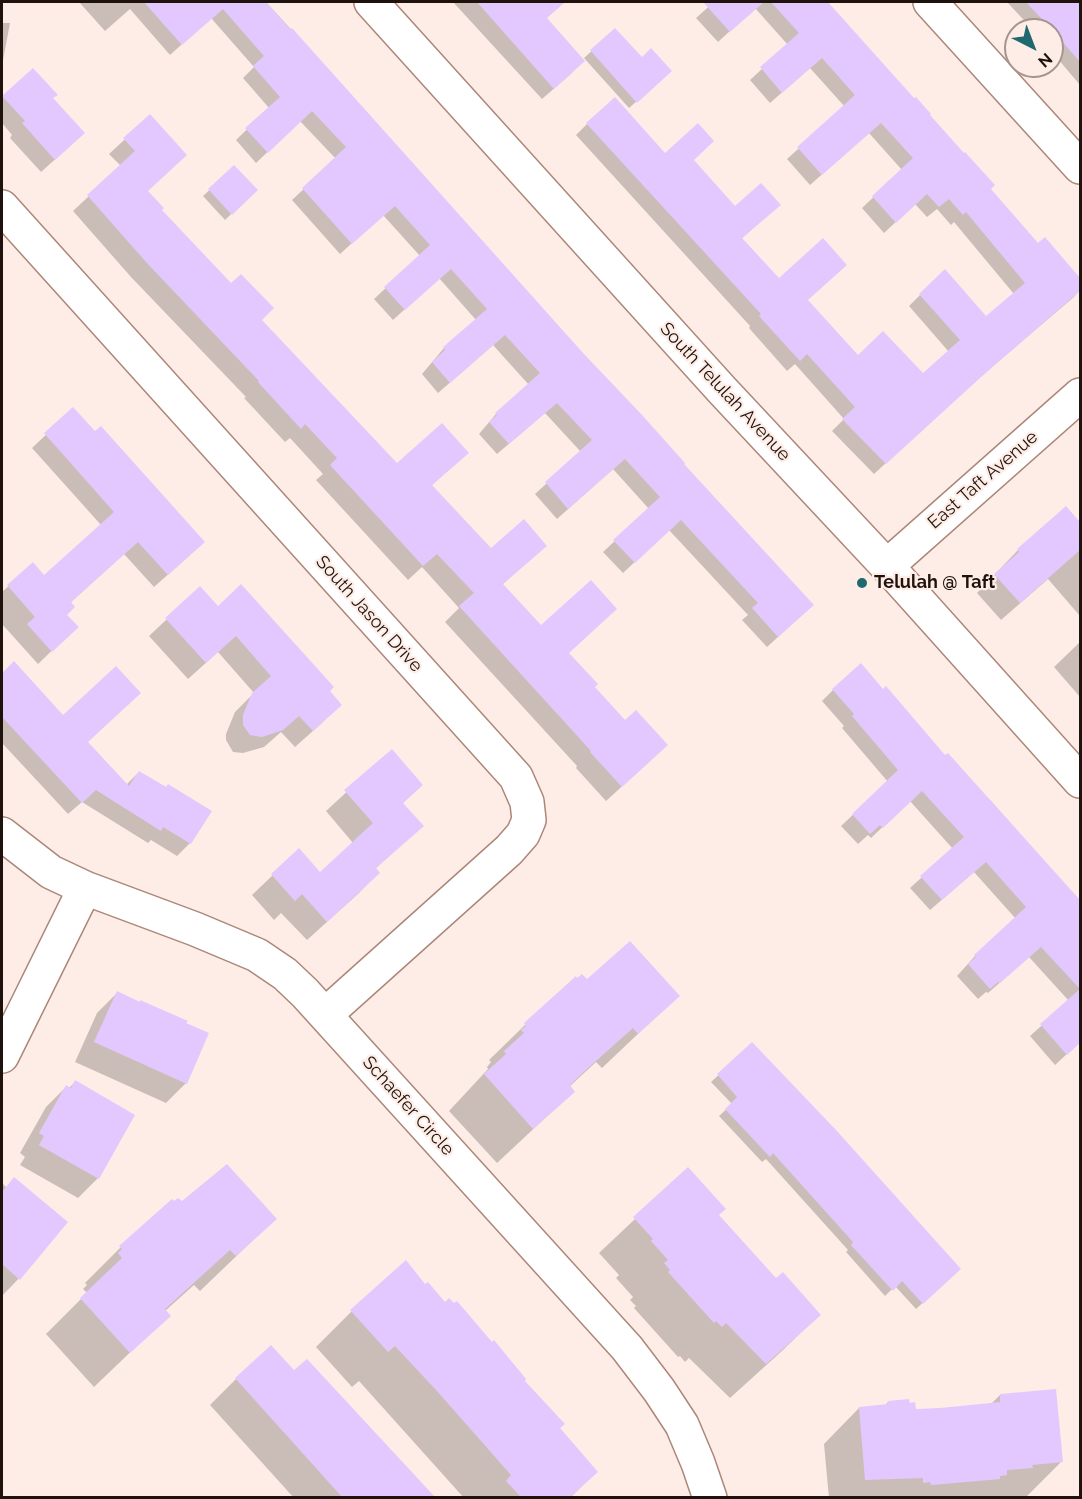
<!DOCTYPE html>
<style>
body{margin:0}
#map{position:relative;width:1082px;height:1499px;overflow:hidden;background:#fdede6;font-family:Raleway,sans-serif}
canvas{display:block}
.frame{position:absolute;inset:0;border:3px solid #1f110c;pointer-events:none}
.north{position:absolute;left:1004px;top:18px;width:60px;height:60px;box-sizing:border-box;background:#fdede6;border:2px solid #a4958f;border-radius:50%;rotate:138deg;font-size:16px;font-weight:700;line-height:24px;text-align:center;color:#1f110c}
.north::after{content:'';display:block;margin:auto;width:21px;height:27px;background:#1d696f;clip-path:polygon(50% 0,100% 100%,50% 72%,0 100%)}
</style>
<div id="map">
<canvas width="1082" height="1499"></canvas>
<div class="frame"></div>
<div class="north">N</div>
</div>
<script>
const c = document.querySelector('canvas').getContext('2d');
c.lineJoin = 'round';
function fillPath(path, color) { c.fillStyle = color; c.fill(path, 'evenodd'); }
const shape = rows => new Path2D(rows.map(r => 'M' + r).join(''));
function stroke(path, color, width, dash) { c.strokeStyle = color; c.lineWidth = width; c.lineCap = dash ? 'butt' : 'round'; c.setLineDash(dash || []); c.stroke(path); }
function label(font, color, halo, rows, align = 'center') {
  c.font = font + ' Raleway,sans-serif'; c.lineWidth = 4.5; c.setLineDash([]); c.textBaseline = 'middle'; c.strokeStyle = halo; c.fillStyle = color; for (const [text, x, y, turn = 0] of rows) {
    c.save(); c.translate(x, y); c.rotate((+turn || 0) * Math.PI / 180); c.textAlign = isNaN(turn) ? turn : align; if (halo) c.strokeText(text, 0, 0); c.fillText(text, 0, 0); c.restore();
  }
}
const shadow = shape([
 [79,2,266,2,329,71,801,616,767,647,742,620,748,615,669,530,623,573,603,552,649,509,613,469,557,519,535,494,581,452,545,413,497,454,479,434,496,414,529,385,493,345,438,393,422,374,444,348,476,320,439,278,393,320,374,299,420,256,383,215,340,254,292,200,336,159,300,121,256,163,236,140,269,108,243,78,254,67,211,18,170,55,130,9,105,31],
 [453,2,565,2,545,19,572,73,542,99],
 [714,2,826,2,914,101,1038,246,1044,240,1080,281,1080,290,1074,297,966,389,874,474,832,431,844,419,795,364,787,371,749,328,750,326,576,135,587,124,665,155,692,160,735,208,767,216,741,239,779,280,807,301,858,357,923,375,949,352,909,306,920,295,986,318,1014,294,954,222,951,225,937,209,927,217,915,204,884,233,862,208,902,170,869,133,810,185,787,159,845,107,810,68,770,103,750,80,788,45,755,8,718,42,696,18],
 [1007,2,1080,2,1080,85,1052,52,1052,30,1033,30],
 [2,23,10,23,2,66],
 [615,30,642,59,664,77,629,108,584,58],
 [33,71,51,99,69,147,41,172,10,138,12,135,2,123,2,99],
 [150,116,147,191,160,210,260,320,397,465,467,453,431,486,490,550,545,545,502,585,568,654,651,760,606,801,576,768,577,766,445,622,459,608,422,567,408,580,316,480,323,474,290,438,285,442,244,398,246,397,131,277,73,211,121,166,109,154],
 [234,167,256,190,225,220,203,196],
 [73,409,190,555,154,587,124,554,70,603,65,615,63,640,38,664,2,624,2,592,33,564,44,577,101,525,32,448],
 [1066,508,1080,524,1080,616,1048,579,1001,620,977,593,1018,550],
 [200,588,218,608,328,691,323,722,295,747,281,732,264,747,243,753,233,752,226,740,226,734,235,712,254,693,218,652,188,679,149,636],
 [1080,642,1080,697,1054,667],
 [14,664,126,785,139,772,209,811,190,843,177,856,151,840,148,843,82,802,68,814,2,743,2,675],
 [833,690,945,757,991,801,1080,902,1080,1042,1055,1065,1030,1036,1069,1001,1029,957,988,993,986,992,978,999,957,976,975,956,1016,919,974,872,930,910,910,888,953,849,910,801,871,838,868,835,858,844,841,826,888,782,842,728,844,726,822,701],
 [391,751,421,785,402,804,422,826,375,869,378,873,359,893,307,940,281,913,274,920,252,895,298,851,320,874,353,843,326,811],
 [576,979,678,996,602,1068,596,1062,569,1087,573,1092,497,1163,449,1111,488,1069,487,1067,491,1062,489,1060,525,1025],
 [117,993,186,1083,166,1103,75,1062,97,1013],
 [752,1044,953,1275,916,1309,895,1286,885,1296,846,1252,848,1250,766,1159,762,1162,719,1116,732,1104,711,1082],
 [75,1082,98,1178,78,1198,20,1165,25,1157,20,1153,46,1107,66,1087,69,1088],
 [688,1169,718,1215,776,1280,819,1315,783,1350,730,1398,689,1358,685,1362,680,1356,678,1357,634,1308,636,1306,630,1300,633,1297,616,1278,619,1275,599,1253],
 [3,1184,6,1187,25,1272,2,1296,2,1186],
 [172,1201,275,1219,200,1291,194,1285,165,1311,169,1315,94,1387,46,1334,87,1293,83,1289,87,1285,85,1283,120,1248],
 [406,1262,425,1286,523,1381,559,1428,596,1472,570,1498,464,1498,359,1381,352,1387,316,1347,351,1312],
 [307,1361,434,1498,294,1498,210,1405,236,1379,294,1372],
 [1000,1395,1061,1462,1026,1497,829,1498,824,1444,859,1408,885,1406,888,1402,914,1411,991,1404]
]);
const building = shape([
 [144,2,266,2,290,29,292,28,584,354,642,415,685,463,684,464,814,605,778,637,752,608,758,603,681,520,635,563,613,540,660,497,625,459,568,509,545,482,592,440,557,403,509,444,489,422,497,415,495,413,540,373,505,335,450,383,432,362,445,350,443,347,487,309,451,269,405,310,384,287,430,245,395,206,352,244,302,188,346,147,312,111,268,153,245,128,280,97,253,66,264,56,223,9,182,45],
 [477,2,565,2,547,18,585,61,554,89],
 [703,2,764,2,730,32],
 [771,2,828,2,914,98,916,97,931,114,930,115,964,153,965,152,995,185,991,189,1038,243,1045,237,1080,278,1080,291,980,378,886,464,842,419,855,407,807,354,800,361,759,316,761,314,586,123,615,97,665,153,698,123,714,141,694,160,735,206,761,183,781,205,742,238,779,278,823,238,847,265,808,300,858,355,883,331,923,373,960,340,919,294,945,269,986,316,1025,283,966,212,963,215,949,199,939,207,927,194,896,223,872,196,913,158,881,123,822,175,797,147,855,95,822,58,782,93,760,67,799,33],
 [1026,2,1080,2,1080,62,1055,33],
 [615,28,642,57,651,48,672,71,637,103,590,50],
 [33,68,58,95,53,98,85,133,55,160,22,123,25,121,2,96],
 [150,114,187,155,148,191,164,208,162,210,231,283,241,274,274,308,262,320,397,463,442,423,469,453,432,485,491,548,524,519,547,546,503,584,541,625,591,580,617,609,569,653,598,684,595,687,625,720,636,710,668,745,622,787,590,752,591,751,459,606,474,593,437,554,423,566,330,465,337,458,305,424,301,429,258,382,259,381,146,262,87,195,135,151,123,138],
 [234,165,258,190,232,215,208,189],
 [73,407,95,431,101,426,205,542,168,575,138,542,71,602,75,607,67,615,79,627,52,652,27,624,35,617,7,585,33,562,44,575,114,512,44,433],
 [1066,506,1080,522,1080,550,1020,603,994,574,1019,552,1017,549],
 [241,584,334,687,330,691,342,705,313,731,299,716,283,730,262,737,250,735,243,725,243,715,252,693,271,676,236,636,206,663,165,618,200,586,218,606],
 [14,661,63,715,116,666,141,693,88,742,129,786,139,771,166,787,168,784,212,811,191,844,163,827,161,831,96,790,82,803,2,717,2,673],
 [861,663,883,689,886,686,945,755,948,753,1080,900,1080,1043,1067,1055,1040,1024,1080,989,1041,947,1000,983,998,982,990,989,968,964,976,957,974,955,1026,907,986,862,942,900,920,876,964,837,922,791,883,828,880,825,870,834,852,814,898,770,852,716,854,714,832,689],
 [392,749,423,785,403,803,424,826,376,868,380,873,327,922,302,894,295,901,271,874,299,848,320,872,373,823,344,790],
 [630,941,680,996,638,1034,633,1028,588,1068,570,1085,575,1092,533,1129,484,1074,506,1054,504,1051,524,1033,521,1030,526,1026,524,1023,576,976,577,978,582,974,587,979],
 [117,991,140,1002,140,1000,188,1021,186,1023,209,1033,187,1084,94,1042],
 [752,1042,836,1130,961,1269,923,1304,902,1281,893,1291,851,1245,853,1242,773,1153,770,1157,725,1109,737,1097,717,1074],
 [75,1080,135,1115,99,1179,39,1145,44,1136,39,1133,66,1085,71,1088],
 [227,1164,277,1219,236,1256,230,1250,165,1309,171,1316,130,1353,80,1298,122,1258,118,1253,122,1249,119,1246,172,1199,174,1201,178,1198,182,1201],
 [688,1167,726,1209,719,1215,776,1278,783,1272,821,1315,766,1364,726,1323,722,1327,716,1321,714,1323,668,1272,670,1270,664,1263,668,1260,651,1241,653,1239,633,1217],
 [14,1177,68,1222,20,1280,2,1264,2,1192],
 [406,1260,425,1284,428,1282,445,1302,449,1298,454,1303,457,1301,492,1342,494,1340,526,1379,525,1381,565,1424,560,1428,598,1472,570,1497,521,1497,506,1481,511,1475,437,1391,395,1346,388,1352,350,1310],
 [271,1345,294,1370,307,1359,435,1497,342,1497,235,1378],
 [1056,1389,1063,1462,1032,1465,1033,1468,1007,1470,1007,1475,1000,1476,1000,1479,931,1485,930,1482,923,1483,923,1478,865,1480,859,1407,888,1404,888,1401,909,1399,910,1403,915,1402,916,1409,940,1408,1000,1402,1000,1394]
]);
const minor = shape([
 [371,2,722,390,896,576,1080,781],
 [930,2,1080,167],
 [2,207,516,777,527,802,529,820,523,834,509,850,325,1015],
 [887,566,1080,395],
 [2,834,51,872,85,888,195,929,257,955,285,974,305,993,627,1348,659,1390,682,1425,698,1463,710,1498],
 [2,1056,85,888]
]);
const markers = [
 [862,583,6,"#1d696f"]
];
const streetNames = [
 ["South Telulah Avenue",725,392,47],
 ["East Taft Avenue",983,480,-41],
 ["South Jason Drive",369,614,48],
 ["Schaefer Circle",408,1106,48]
];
const poiNames = [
 ["Telulah @ Taft",874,583]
];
fillPath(shadow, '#0003');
fillPath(building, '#e3c8ff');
stroke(minor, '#ac8779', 36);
stroke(minor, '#fff', 33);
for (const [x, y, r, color] of markers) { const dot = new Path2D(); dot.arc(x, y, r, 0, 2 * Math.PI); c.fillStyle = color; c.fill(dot); stroke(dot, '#fdede6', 2); }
label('18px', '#1f110c', '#fdede6', streetNames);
label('bold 18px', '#1f110c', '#fdede6', poiNames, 'left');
</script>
